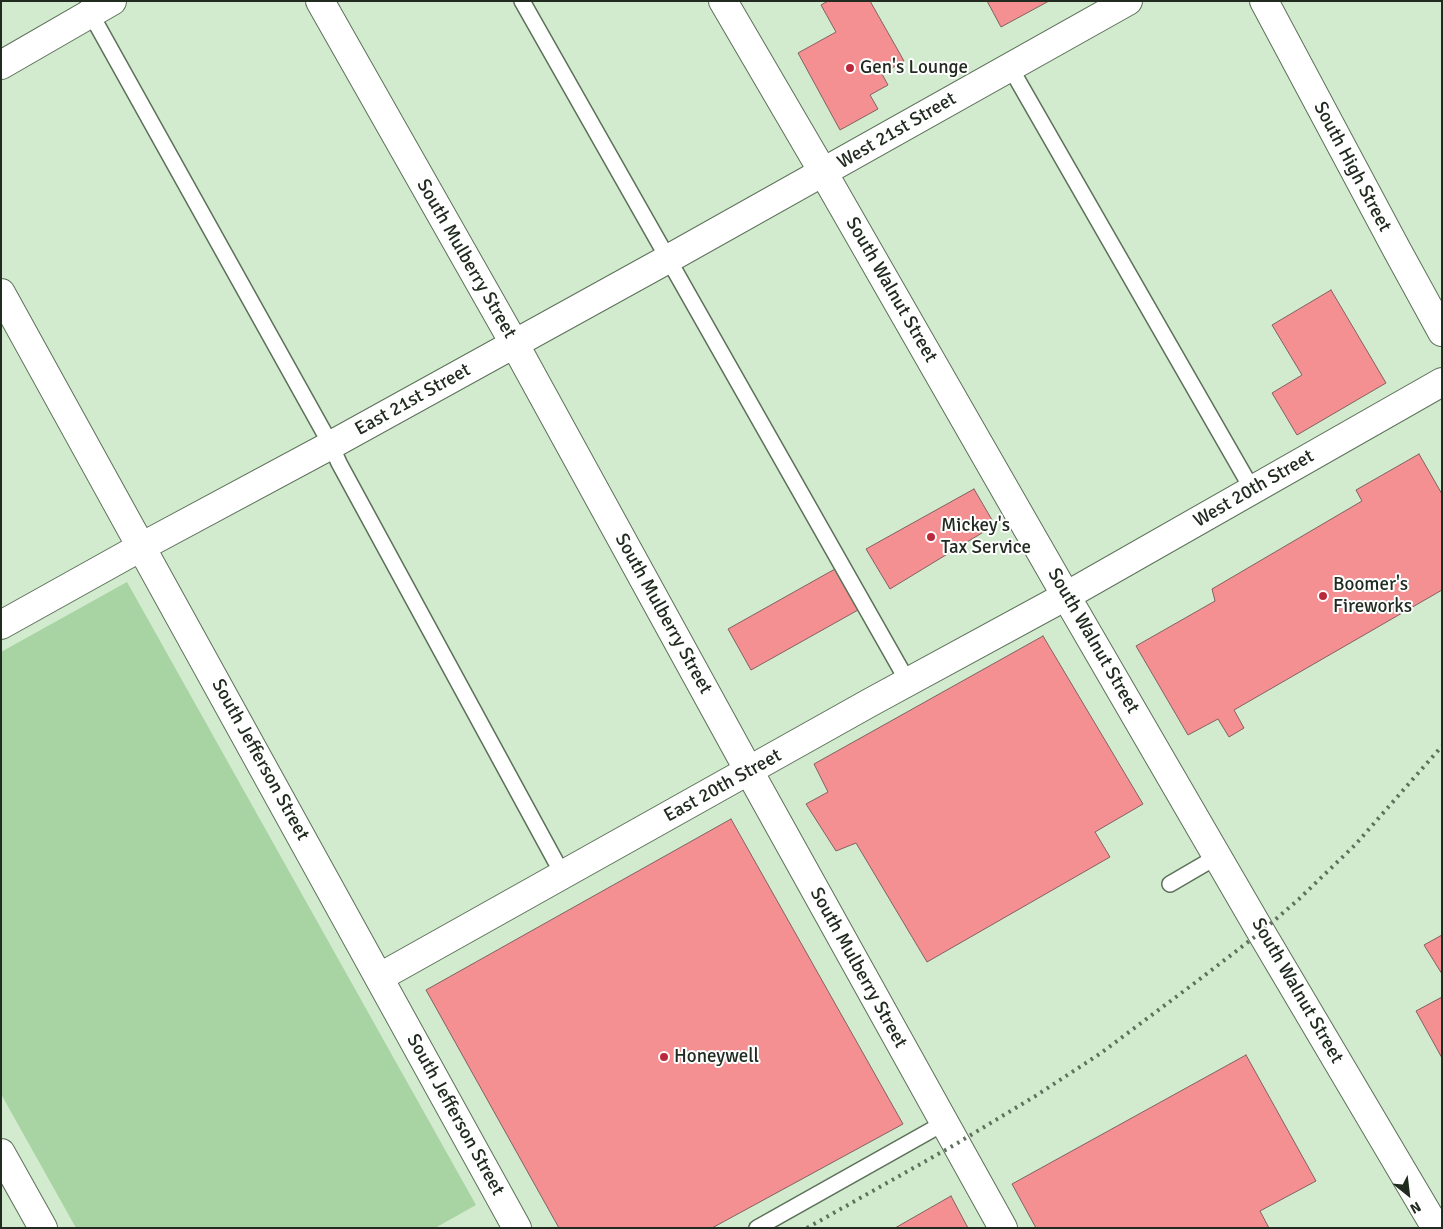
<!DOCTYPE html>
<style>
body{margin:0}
#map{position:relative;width:1443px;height:1229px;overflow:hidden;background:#d2ebce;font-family:Signika,sans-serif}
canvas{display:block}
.frame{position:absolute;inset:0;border:2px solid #212b20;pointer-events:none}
.north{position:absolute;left:1383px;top:1169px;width:50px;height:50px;-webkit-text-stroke:4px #fff;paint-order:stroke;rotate:151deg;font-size:14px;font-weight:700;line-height:20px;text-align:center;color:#212b20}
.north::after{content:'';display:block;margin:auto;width:18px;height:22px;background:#212b20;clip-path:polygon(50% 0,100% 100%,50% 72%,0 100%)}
</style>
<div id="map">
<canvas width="1443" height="1229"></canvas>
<div class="frame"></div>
<div class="north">N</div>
</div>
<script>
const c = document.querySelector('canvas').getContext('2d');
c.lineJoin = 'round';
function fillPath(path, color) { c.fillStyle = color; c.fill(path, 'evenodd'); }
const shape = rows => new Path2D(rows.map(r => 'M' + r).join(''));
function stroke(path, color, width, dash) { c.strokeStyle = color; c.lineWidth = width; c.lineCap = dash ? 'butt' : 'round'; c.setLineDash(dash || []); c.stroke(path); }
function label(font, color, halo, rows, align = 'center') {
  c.font = font + ' Signika,sans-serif'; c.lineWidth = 4; c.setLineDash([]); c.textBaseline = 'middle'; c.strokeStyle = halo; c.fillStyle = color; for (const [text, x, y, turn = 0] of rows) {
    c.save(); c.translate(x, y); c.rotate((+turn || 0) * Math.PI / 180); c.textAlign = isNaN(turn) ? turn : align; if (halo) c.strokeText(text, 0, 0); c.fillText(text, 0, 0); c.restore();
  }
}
const green = shape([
 [127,582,476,1205,435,1228,76,1228,1,1094,1,652]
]);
const building = shape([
 [828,1,870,1,904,61,882,74,888,85,870,95,878,109,840,130,798,53,836,32,821,5,828,1],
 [987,1,1049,1,1001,27,987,1],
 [1331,290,1386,383,1297,435,1272,393,1302,375,1272,325,1331,290],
 [1419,454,1442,494,1442,590,1234,710,1244,728,1229,737,1218,719,1188,735,1136,646,1215,601,1212,589,1362,501,1356,490,1419,454],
 [974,489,995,525,890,589,866,549,974,489],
 [835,569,858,610,751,670,728,629,835,569],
 [1043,636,1143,804,1095,832,1110,857,927,962,856,843,836,851,806,804,828,792,814,764,1043,636],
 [731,819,903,1124,712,1228,559,1228,426,990,731,819],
 [1442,935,1442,974,1424,945,1442,935],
 [1442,997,1442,1058,1416,1011,1442,997],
 [1246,1055,1316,1181,1260,1211,1269,1228,1036,1228,1012,1184,1246,1055],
 [951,1196,968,1228,895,1228,951,1196]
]);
const service = shape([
 [522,1,908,682],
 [87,7,331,445,339,463,563,875],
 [1010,67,1252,489],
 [1170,884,1218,856],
 [757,1228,944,1123]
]);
const minor = shape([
 [320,1,514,343,749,771,1003,1228],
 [1264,1,1397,250,1442,332],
 [1,65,112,1],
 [1,293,517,1228],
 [1,625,141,547,331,445,668,259,1128,1],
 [380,977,871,702,1066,596,1442,382],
 [1,1153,43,1228]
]);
const secondary = shape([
 [723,1,823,172,1066,596,1261,932,1436,1228]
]);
const rail = shape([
 [807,1228,956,1144,1037,1095,1101,1053,1196,982,1261,932,1299,899,1355,845,1442,746]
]);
const markers = [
 [850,68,5,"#ba293e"],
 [931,537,5,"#ba293e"],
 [1323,596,5,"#ba293e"],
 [664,1057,5,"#ba293e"]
];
const poiNames = [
 ["Gen's Lounge",860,68],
 ["Mickey's",941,526],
 ["Tax Service",941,548],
 ["Boomer's",1333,585],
 ["Fireworks",1333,607],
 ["Honeywell",674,1057]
];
const streetNames = [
 ["West 21st Street",897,131,-30],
 ["South High Street",1352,167,62],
 ["South Mulberry Street",466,259,60],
 ["South Walnut Street",891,290,60],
 ["East 21st Street",413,400,-29],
 ["West 20th Street",1254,489,-30],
 ["South Mulberry Street",663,614,61],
 ["South Walnut Street",1093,641,60],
 ["South Jefferson Street",260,760,61],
 ["East 20th Street",723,786,-29],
 ["South Mulberry Street",858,968,61],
 ["South Walnut Street",1297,991,60],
 ["South Jefferson Street",455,1115,61]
];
fillPath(green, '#a8d3a2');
fillPath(building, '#f48f92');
stroke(building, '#836060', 1);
stroke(service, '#5c7159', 18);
stroke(minor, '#5c7159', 30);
stroke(secondary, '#5c7159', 30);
stroke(service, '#fff', 15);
stroke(minor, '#fff', 28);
stroke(secondary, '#fff', 28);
stroke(rail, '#60705e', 4, [2.5, 5]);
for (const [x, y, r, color] of markers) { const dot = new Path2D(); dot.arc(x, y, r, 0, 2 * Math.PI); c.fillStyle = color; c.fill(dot); stroke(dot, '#fff', 2); }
label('19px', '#212b20', '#fff', poiNames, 'left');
label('19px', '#212b20', '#fff', streetNames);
</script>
